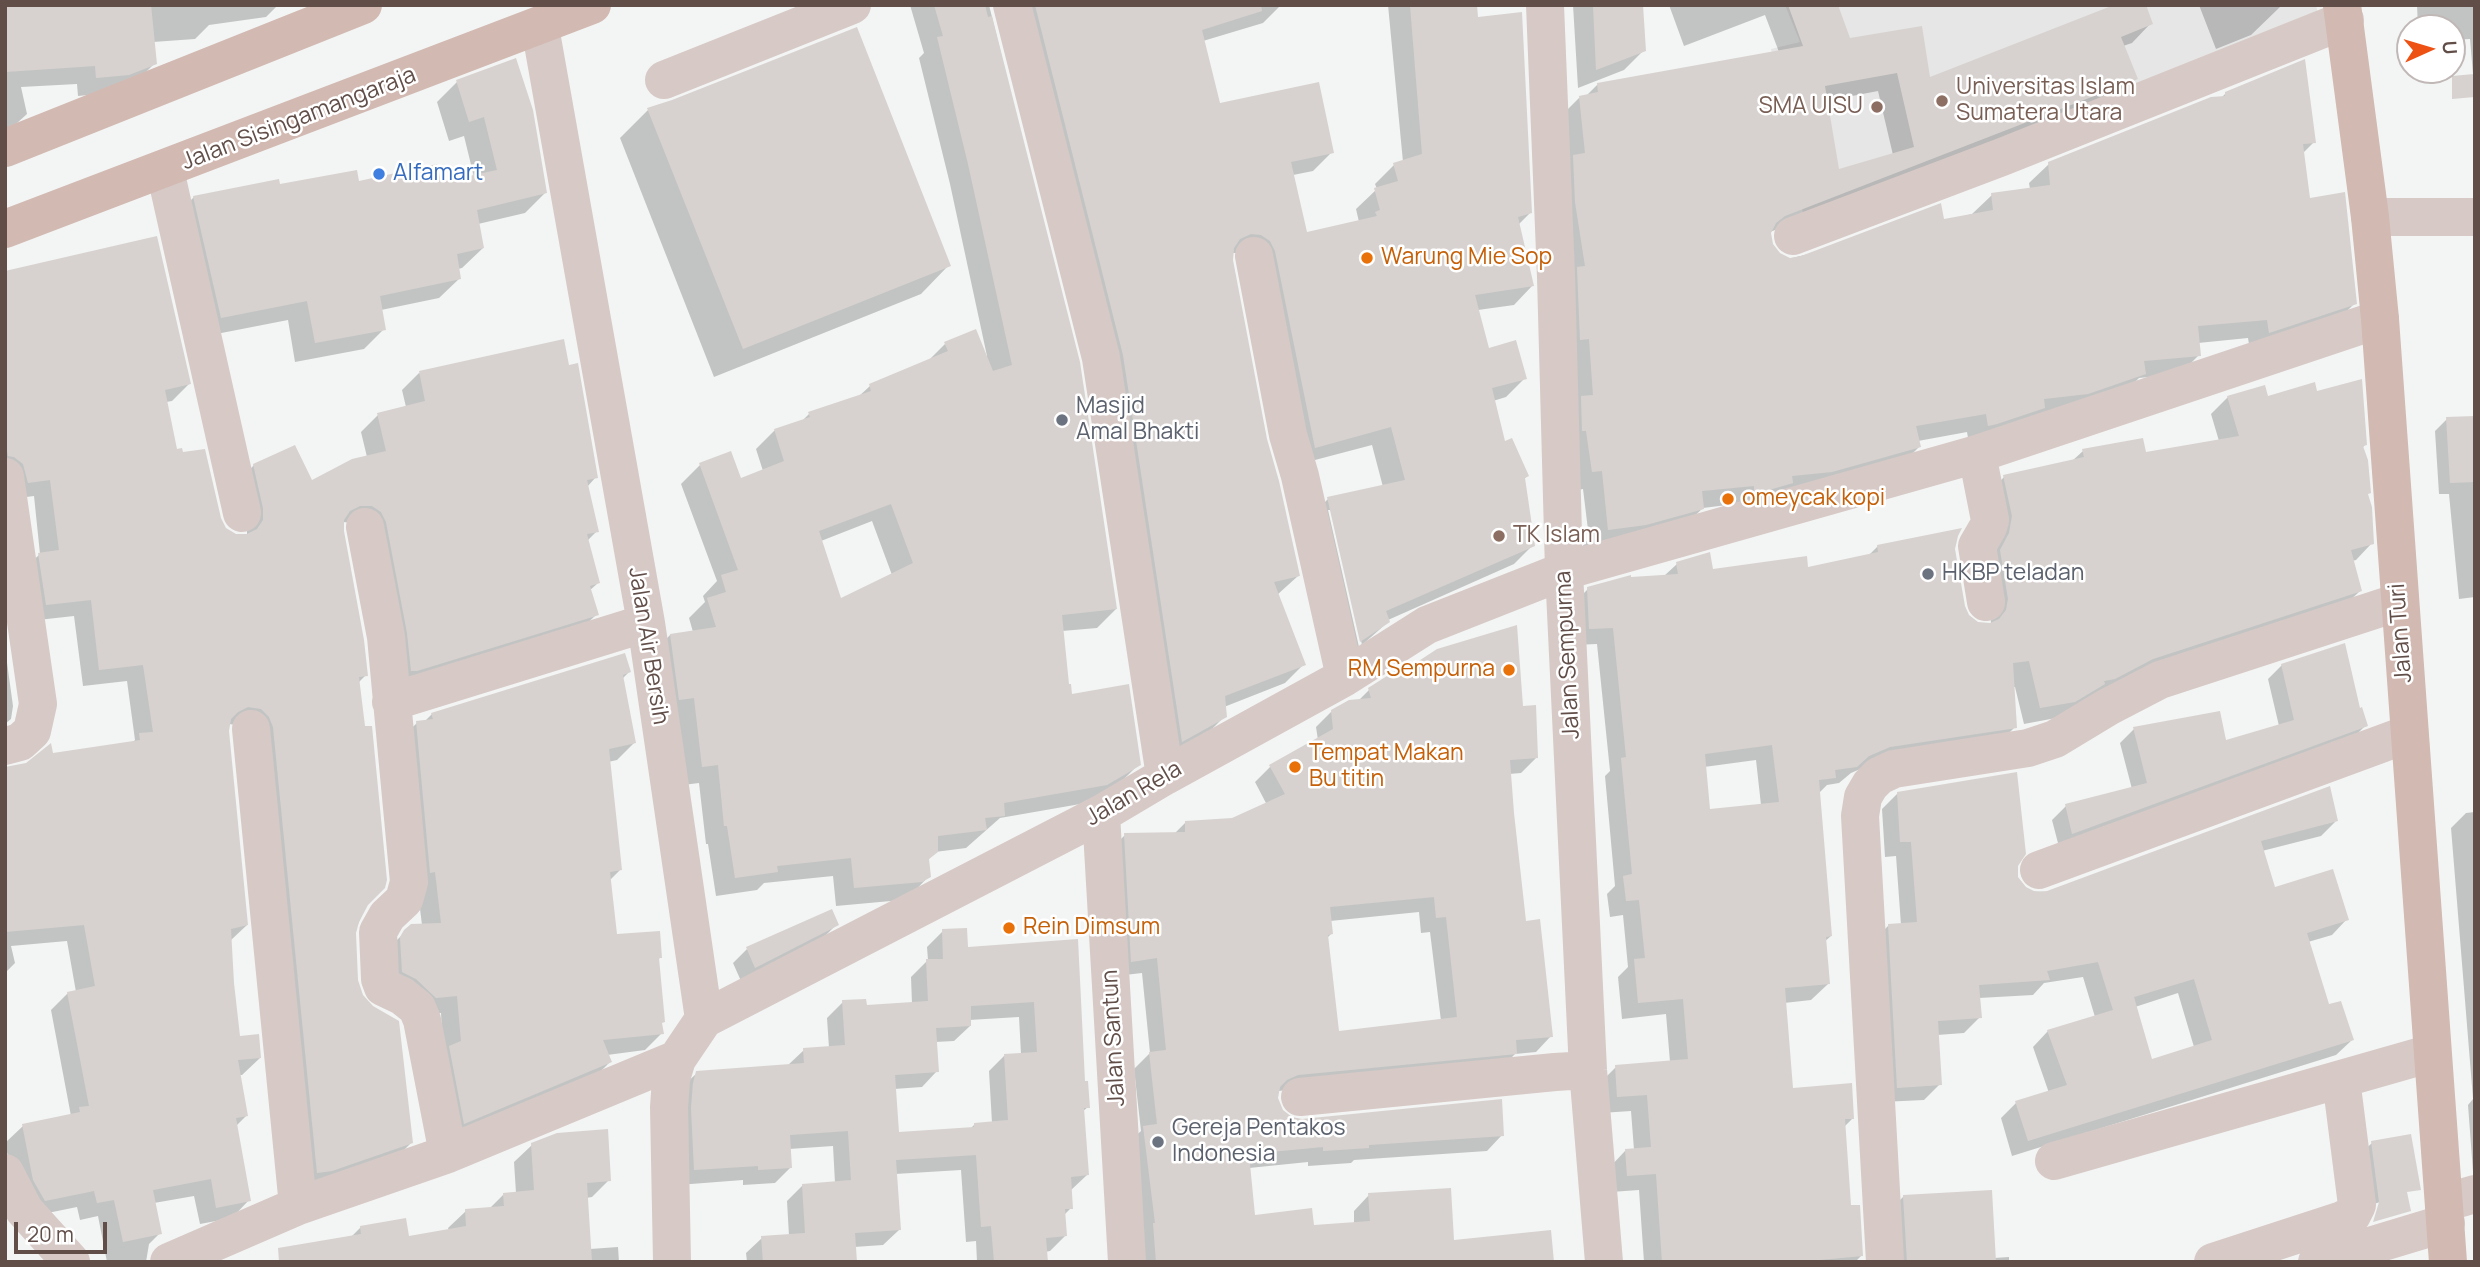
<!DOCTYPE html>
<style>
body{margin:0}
#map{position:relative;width:2480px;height:1267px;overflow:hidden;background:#f3f5f4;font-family:Manrope,sans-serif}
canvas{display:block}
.frame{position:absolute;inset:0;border:7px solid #614e49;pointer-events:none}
.north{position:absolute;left:2396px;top:14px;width:70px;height:70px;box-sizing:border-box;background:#fff;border:2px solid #c0b8b6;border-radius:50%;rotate:86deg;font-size:19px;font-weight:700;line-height:28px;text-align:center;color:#614e49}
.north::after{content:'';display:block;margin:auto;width:24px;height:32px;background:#ed5114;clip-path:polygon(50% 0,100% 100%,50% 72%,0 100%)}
.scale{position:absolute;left:14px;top:1222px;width:93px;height:32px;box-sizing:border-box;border:4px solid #614e49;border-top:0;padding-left:9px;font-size:21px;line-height:24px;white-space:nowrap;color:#614e49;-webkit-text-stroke:5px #fff;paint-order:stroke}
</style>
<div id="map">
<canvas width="2480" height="1267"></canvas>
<div class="frame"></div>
<div class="north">U</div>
<div class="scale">20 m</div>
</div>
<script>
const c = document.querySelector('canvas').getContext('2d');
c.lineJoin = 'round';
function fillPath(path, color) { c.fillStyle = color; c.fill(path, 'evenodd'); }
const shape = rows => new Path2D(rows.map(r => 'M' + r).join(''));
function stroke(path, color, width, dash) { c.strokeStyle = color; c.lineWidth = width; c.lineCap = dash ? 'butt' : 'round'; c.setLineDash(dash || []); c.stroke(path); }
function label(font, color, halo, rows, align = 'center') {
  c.font = font + ' Manrope,sans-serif'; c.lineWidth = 5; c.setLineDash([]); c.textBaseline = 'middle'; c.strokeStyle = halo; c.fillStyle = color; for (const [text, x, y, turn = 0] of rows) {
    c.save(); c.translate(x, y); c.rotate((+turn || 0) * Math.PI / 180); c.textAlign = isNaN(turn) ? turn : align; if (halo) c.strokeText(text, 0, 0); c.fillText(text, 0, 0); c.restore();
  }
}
const education = shape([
 [1785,5,2316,5,2319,19,1803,213,1771,49,1800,42]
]);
const shadow = shape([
 [5,5,278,5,266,17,209,25,195,39,153,42,155,63,136,82,109,93,78,96,77,84,21,87,27,114,5,134],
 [910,5,989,5,1078,363,1116,609,1097,628,1062,631,1067,686,1071,696,1139,764,1120,783,1086,803,1000,818,966,848,935,852,928,860,929,876,910,896,902,900,836,906,833,876,764,883,757,890,716,896,708,844,706,844,699,783,683,785,652,654,670,635,693,632,689,618,705,602,703,596,717,581,681,484,700,465,740,480,763,471,756,449,775,430,801,422,809,414,858,397,870,386,927,362,945,344,987,356,950,184,919,58,924,53],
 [872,521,892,575,840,600,821,541],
 [1004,5,1281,5,1263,23,1203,41,1219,105,1332,152,1313,171,1293,175,1306,235,1359,222,1356,209,1377,189,1375,184,1394,165,1403,162,1388,5,1476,5,1477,19,1530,213,1518,225,1532,286,1514,305,1478,310,1488,350,1525,378,1506,397,1493,401,1504,443,1527,476,1524,479,1533,545,1514,564,1388,620,1388,622,1362,645,1332,510,1328,510,1359,647,1341,659,1309,518,1328,499,1383,487,1372,445,1296,465,1241,253,1231,253,1265,440,1298,576,1277,595,1304,664,1285,683,1224,707,1225,716,1206,735,1163,759,1104,372],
 [1573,5,1641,5,1644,50,1624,70,1578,88],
 [1669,5,1836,5,1849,40,1928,80,2151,23,2132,43,2123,46,2136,79,2117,98,1770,232,1771,244,1777,254,1788,259,1972,214,1992,195,2030,189,2029,183,2049,164,2221,98,2226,93,2314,142,2302,154,2308,200,2355,303,2335,323,2250,351,2248,338,2198,343,2199,355,2180,374,2139,378,2124,393,1969,444,1967,432,1918,441,1919,447,1900,466,1735,504,1703,508,1683,527,1582,547,1589,538,1583,489,1573,491,1560,117,1579,98,1586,96,1598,84,1779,52,1765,15,1684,46],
 [1878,91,1893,155,1838,171,1826,101],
 [2199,5,2279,5,2280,7,2251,35,2216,49],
 [2417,5,2475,5,2475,98,2470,39,2452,40,2452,28,2418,28],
 [457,82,545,193,525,213,478,224,483,248,462,268,458,269,460,278,439,298,381,310,384,329,364,349,295,362,288,320,201,337,174,217,194,197,279,186,358,183,440,184,474,177,464,136,449,141,437,102],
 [648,110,949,265,921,294,714,377,620,138],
 [5,273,189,384,172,401,166,402,175,451,225,529,234,535,247,536,247,526,237,483,254,465,311,483,367,457,361,432,378,415,406,407,402,390,419,373,596,477,587,487,597,531,587,541,598,583,589,591,597,614,579,631,398,688,355,523,342,522,366,675,358,683,367,904,354,933,356,980,412,1142,394,1160,314,1187,243,726,229,724,227,731,247,925,230,941,238,1038,260,1058,242,1075,239,1075,247,1115,236,1126,249,1200,232,1218,200,1224,194,1196,154,1203,160,1233,149,1244,146,1262,107,1262,98,1216,80,1220,77,1207,28,1217,17,1198,5,1143,23,1126,71,1116,51,1010,68,993,76,992,67,941,11,946,15,963,5,973,5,768,27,765,52,755,132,743,135,740,127,681,83,686,74,616,29,621,22,571,40,554,34,496,11,499,5,481],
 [2316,393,2365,445,2362,448,2372,543,2356,560,2352,561,2360,591,2343,607,2056,718,2024,724,2015,687,2013,687,2015,727,1998,744,1872,764,1851,773,1839,783,1827,785,1819,793,1831,936,1824,942,1828,984,1811,1000,1784,1003,1792,1090,1853,1118,1844,1127,1850,1207,1861,1256,1855,1262,1644,1262,1639,1190,1611,1192,1609,1168,1625,1151,1634,1150,1631,1111,1601,1113,1599,1084,1616,1067,1670,1062,1666,1014,1622,1019,1618,977,1628,967,1623,915,1610,917,1607,894,1615,886,1605,776,1610,771,1597,644,1573,645,1571,606,1588,589,1664,576,1677,564,1711,571,1807,569,1868,556,1878,546,1954,549,1963,607,1967,616,1977,624,1991,625,1988,494,2004,477,2072,461,2083,451,2145,454,2219,441,2211,414,2228,397,2267,398],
 [1756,760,1761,805,1709,811,1704,767],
 [2475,418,2475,597,2459,599,2449,494,2439,494,2435,431,2447,419],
 [5,648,13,706,11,719,5,724],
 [2282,665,2359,710,2366,725,2352,739,2059,847,2052,820,2066,806,2132,789,2120,743,2134,729,2224,742,2279,726,2268,679],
 [1407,671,1522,708,1536,758,1521,773,1509,774,1525,923,1551,1036,1536,1052,1515,1054,1500,1069,1278,1091,1276,1099,1281,1111,1291,1119,1502,1135,1487,1151,1354,1160,1351,1163,1308,1166,1308,1162,1249,1168,1253,1217,1312,1227,1354,1224,1354,1211,1369,1195,1453,1242,1553,1262,1140,1262,1128,1143,1141,1131,1134,1069,1150,1053,1142,973,1116,976,1109,851,1125,835,1174,834,1186,822,1232,820,1267,805,1255,782,1270,767,1318,740,1316,727,1332,711,1358,701,1369,690],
 [1419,912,1421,933,1430,932,1441,1021,1337,1033,1327,938,1332,933,1330,921],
 [629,672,622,679,634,743,617,760,608,762,620,870,609,881,615,935,660,958,657,960,662,1033,645,1050,607,1055,610,1062,593,1079,447,1139,441,1013,418,1014,398,996,388,949,412,925,422,925,399,740,417,723,424,722,432,714],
 [1898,793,2016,865,2017,878,2029,891,2046,892,2336,821,2321,836,2262,851,2274,889,2347,919,2332,935,2308,942,2328,1007,2352,1040,2336,1055,2012,1156,2001,1118,2016,1103,2049,1093,2033,1047,2048,1031,2095,1017,2083,977,2044,983,2033,995,1979,998,1980,1017,1964,1033,1937,1035,1940,1084,1924,1100,1882,1102,1873,941,1889,925,1901,925,1896,856,1885,857,1882,809],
 [2178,993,2194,1047,2151,1061,2135,1007],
 [2475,812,2475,1172,2473,1172,2468,1105,2473,1099,2451,828,2466,813],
 [837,924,822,939,741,981,733,963,747,949],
 [943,931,966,948,1076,941,1083,1083,1088,1107,1082,1112,1087,1175,1070,1191,1071,1208,1064,1215,1065,1236,1050,1251,1045,1252,1046,1262,977,1262,976,1241,966,1242,961,1170,895,1174,899,1230,883,1245,854,1247,855,1262,747,1262,746,1253,762,1238,789,1236,787,1201,803,1185,835,1183,833,1146,789,1149,791,1167,775,1183,743,1185,743,1180,678,1185,681,1088,697,1073,787,1066,804,1050,829,1048,827,1018,843,1002,865,1007,912,1004,911,977,928,960,927,947],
 [1019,1017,1021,1054,1004,1056,989,1071,992,1123,975,1124,970,1129,898,1134,894,1089,922,1087,937,1071,935,1042,954,1041,970,1026,969,1020],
 [2372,1143,2403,1195,2364,1207,2357,1157],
 [532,1145,609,1180,592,1197,586,1198,590,1249,618,1247,619,1262,301,1262,350,1238,361,1227,407,1238,449,1231,448,1228,466,1211,489,1209,504,1194,516,1193,514,1162],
 [1904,1196,1994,1258,2009,1257,2009,1262,1889,1262,1887,1213]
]);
const building = shape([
 [5,5,151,5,157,64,129,75,96,78,95,66,5,72],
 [934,5,985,5,988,17,992,16,1080,362,1117,609,1062,615,1069,684,1071,684,1072,694,1129,684,1141,765,1107,785,1004,803,1005,816,985,818,987,830,938,836,938,852,929,859,931,877,922,882,854,888,851,858,777,866,778,872,735,878,727,826,724,826,718,765,702,767,694,698,679,700,670,634,716,627,707,598,726,592,721,575,738,570,699,463,731,451,741,478,784,461,774,429,810,417,808,412,871,391,869,384,948,351,944,342,976,329,993,371,1012,365,968,164,937,37,943,36],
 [891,504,913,563,841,598,819,531],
 [1035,5,1261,5,1262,11,1202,30,1220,103,1319,82,1334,153,1291,162,1307,232,1377,216,1375,212,1380,210,1374,188,1398,181,1393,163,1422,154,1410,5,1477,5,1478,17,1522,12,1532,213,1518,217,1534,286,1475,295,1489,348,1516,340,1527,379,1492,388,1505,441,1512,438,1529,476,1525,478,1535,546,1386,611,1390,622,1360,642,1327,497,1405,480,1391,427,1315,448,1275,251,1270,241,1261,235,1251,234,1240,239,1234,248,1233,260,1267,439,1279,481,1300,576,1274,582,1306,665,1225,696,1227,717,1182,742,1123,355],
 [1593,5,1643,5,1646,51,1596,70],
 [1788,5,1838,5,1850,38,1922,26,1930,77,2114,5,2146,5,2153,24,2121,37,2138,79,1785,216,1776,223,1771,233,1773,244,1780,253,1790,258,1801,256,1941,203,1944,219,1993,210,1991,193,2050,185,2048,162,2211,97,2225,96,2225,92,2305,59,2316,143,2303,144,2310,198,2345,192,2357,304,2269,333,2267,320,2198,326,2201,356,2144,361,2146,374,2088,394,2044,399,2045,408,1997,424,1988,426,1986,414,1916,426,1921,447,1832,472,1792,476,1793,483,1769,490,1754,492,1754,486,1702,491,1704,509,1646,525,1608,530,1602,471,1592,472,1586,431,1582,431,1581,396,1593,395,1589,339,1580,340,1577,267,1585,266,1575,202,1573,155,1585,153,1579,96,1598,92,1597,83,1803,46],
 [1897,73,1914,147,1839,169,1825,86],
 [857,27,951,266,743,349,647,108,672,100],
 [516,58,533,110,547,193,477,210,484,248,457,254,461,279,380,296,386,330,315,343,307,301,221,318,193,196,279,179,280,184,357,170,359,181,437,164,441,182,497,170,484,117,469,122,456,80],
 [2474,74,2475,97,2452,99,2452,76],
 [157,236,191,384,165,390,177,449,182,448,183,452,205,449,221,518,226,528,236,534,247,534,257,529,263,520,263,508,253,464,295,445,312,480,352,459,386,451,377,413,425,401,419,371,564,339,569,365,578,363,598,478,587,480,599,532,587,534,600,583,590,586,599,615,417,671,411,671,407,633,386,522,381,512,372,506,360,506,350,511,344,520,344,531,364,640,368,676,359,677,365,726,372,726,387,880,385,888,368,905,359,922,356,933,358,980,363,995,373,1006,399,1021,413,1143,332,1171,317,1173,273,727,269,717,261,709,248,707,238,712,231,719,229,731,248,925,231,929,234,983,240,1036,259,1034,261,1058,238,1060,248,1116,236,1118,251,1201,216,1208,211,1179,153,1190,162,1234,123,1242,114,1200,97,1203,94,1191,45,1201,33,1180,22,1124,80,1112,79,1107,89,1106,67,992,95,986,84,925,5,932,5,767,26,763,51,743,53,753,140,740,139,733,153,732,143,665,99,670,91,600,46,605,38,553,59,550,50,480,28,483,23,464,14,457,8,456,5,438,5,271],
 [2362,379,2367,445,2363,446,2368,460,2371,493,2368,494,2372,507,2374,544,2351,550,2362,591,2153,659,2115,679,2104,681,2105,684,2075,702,2040,708,2029,661,2013,663,2017,728,1890,747,1869,756,1857,767,1835,770,1836,778,1819,780,1832,936,1826,937,1830,984,1785,988,1793,1088,1852,1083,1854,1119,1845,1119,1851,1205,1860,1205,1863,1256,1798,1262,1662,1262,1656,1174,1627,1176,1625,1149,1651,1147,1647,1095,1617,1097,1615,1065,1688,1059,1683,999,1638,1003,1634,959,1645,958,1639,900,1626,901,1623,876,1632,874,1621,758,1626,757,1613,628,1589,629,1587,587,1631,575,1631,577,1678,574,1676,562,1710,552,1713,569,1807,556,1808,567,1878,552,1877,545,1962,528,1958,536,1955,549,1965,606,1969,615,1978,622,1990,623,1999,619,2006,610,2008,599,2000,550,2009,533,2012,516,2003,475,2084,457,2082,449,2143,438,2146,452,2239,436,2227,396,2265,385,2268,396,2315,382,2317,391],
 [1772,745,1779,802,1710,809,1705,754],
 [2475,416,2475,482,2450,483,2446,417],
 [1517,625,1523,706,1536,705,1538,758,1510,760,1514,813,1526,921,1540,919,1553,1037,1516,1040,1517,1054,1298,1075,1287,1080,1280,1087,1278,1098,1283,1110,1292,1117,1302,1119,1502,1099,1504,1136,1369,1145,1369,1148,1323,1151,1323,1147,1249,1154,1255,1215,1312,1208,1314,1225,1370,1221,1368,1193,1451,1188,1454,1240,1551,1230,1554,1262,1156,1262,1153,1223,1155,1223,1143,1126,1157,1124,1149,1052,1166,1050,1157,958,1131,962,1124,833,1185,832,1185,821,1232,818,1285,794,1269,765,1333,729,1331,710,1349,700,1371,698,1368,688,1406,664,1408,668,1437,649],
 [1434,897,1436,918,1446,917,1457,1017,1339,1031,1328,935,1333,934,1330,907],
 [2345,643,2360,708,2362,707,2368,726,2072,834,2065,804,2147,783,2133,727,2220,711,2226,740,2294,720,2281,664],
 [625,653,631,672,623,675,636,743,609,749,622,870,610,872,617,934,660,931,662,958,659,958,665,1022,662,1023,664,1034,603,1040,612,1062,464,1124,449,1046,461,1041,457,996,436,998,416,979,402,972,400,937,404,930,411,924,441,923,435,872,430,873,416,721,433,719,431,713],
 [2017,772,2026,854,2018,866,2018,877,2026,887,2036,892,2047,891,2330,786,2338,821,2261,841,2275,887,2333,869,2349,920,2307,933,2329,1004,2341,1001,2354,1040,2028,1141,2015,1101,2067,1085,2047,1030,2113,1010,2098,962,2047,971,2050,980,1979,985,1982,1018,1938,1021,1942,1085,1897,1088,1888,924,1917,922,1911,842,1900,842,1897,792],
 [2194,979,2212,1040,2152,1059,2134,997],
 [832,909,839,925,755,968,746,947],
 [967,928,968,947,1078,939,1085,1081,1088,1081,1090,1108,1084,1108,1089,1175,1071,1177,1073,1209,1065,1209,1067,1236,1046,1238,1048,1262,994,1262,991,1226,981,1227,976,1155,896,1160,901,1230,855,1233,857,1262,763,1262,761,1236,805,1233,802,1184,851,1180,848,1131,790,1135,792,1168,758,1170,758,1166,694,1170,691,1108,693,1083,696,1071,804,1063,803,1048,845,1045,842,1000,866,999,867,1005,928,1001,926,959,943,959,942,929],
 [1034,1002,1037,1052,1004,1054,1008,1120,974,1123,974,1127,899,1132,895,1075,939,1072,936,1028,971,1026,971,1006],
 [608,1129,611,1181,587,1183,592,1262,279,1262,278,1248,361,1234,360,1226,406,1218,409,1236,466,1226,465,1209,504,1206,503,1193,534,1190,531,1143,557,1133],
 [2411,1134,2421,1190,2407,1192,2411,1211,2373,1222,2379,1202,2371,1141],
 [1992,1190,1996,1262,1907,1262,1903,1195]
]);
const minor = shape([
 [1012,5,1101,358,1165,776],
 [1545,5,1556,277,1564,571,1588,1070,1604,1262],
 [540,27,646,623,704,1019,677,1059,671,1079,669,1107,672,1262],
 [664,80,852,5],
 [165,170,242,513],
 [2370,217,2475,217],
 [1793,236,2002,157,2345,20],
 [1254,256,1288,435,1300,476,1345,677],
 [1977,454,1990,520,1988,527,1977,546,1986,602],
 [5,477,38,704,32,731,20,742,5,746],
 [365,527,386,637,409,882,404,900,387,916,378,932,380,979,383,987,402,996,417,1008,422,1020,448,1154],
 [391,702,646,623],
 [251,729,298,1206],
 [1101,814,1127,1262],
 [2039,870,2408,734],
 [704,1019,1101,814,1165,776,1345,677,1427,625,1564,571,1977,454,2380,319],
 [1300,1097,1555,1072,1588,1070],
 [2054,1161,2432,1053],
 [5,1173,24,1210,71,1262],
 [2444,1203,2475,1194],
 [169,1262,298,1206,448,1154,677,1059],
 [1885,1262,1860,816,1863,797,1870,785,1879,776,1894,769,2028,748,2055,739,2108,707,2160,680,2399,602],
 [2213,1262,2342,1220,2352,1215,2357,1205,2341,1079],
 [2317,1262,2446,1223]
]);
const major = shape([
 [2342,5,2370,217,2380,319,2448,1262],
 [5,148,363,5],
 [5,229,592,5]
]);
const markers = [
 [1942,101,7,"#8d6e63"],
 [1877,107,7,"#8d6e63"],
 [379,174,7,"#3f7fe0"],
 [1367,258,7,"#e8710a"],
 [1062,420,7,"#6b7280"],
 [1728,499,7,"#e8710a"],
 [1499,536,7,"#8d6e63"],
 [1928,574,7,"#6b7280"],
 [1509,670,7,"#e8710a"],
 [1295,767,7,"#e8710a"],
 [1009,928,7,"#e8710a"],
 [1158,1142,7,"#6b7280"]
];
const educationNames = [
 ["Universitas Islam",1956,88],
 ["Sumatera Utara",1956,114],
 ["SMA UISU",1863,107,"right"],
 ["TK Islam",1513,536]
];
const streetNames = [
 ["Jalan Sisingamangaraja",299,119,-21],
 ["Jalan Turi",2401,633,-94],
 ["Jalan Air Bersih",648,646,81],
 ["Jalan Sempurna",1568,655,-93],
 ["Jalan Rela",1134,794,-30],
 ["Jalan Santun",1114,1038,-93]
];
const shopNames = [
 ["Alfamart",393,174]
];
const foodNames = [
 ["Warung Mie Sop",1381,258],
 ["omeycak kopi",1742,499],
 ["RM Sempurna",1495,670,"right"],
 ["Tempat Makan",1309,754],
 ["Bu titin",1309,780],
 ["Rein Dimsum",1023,928]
];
const worshipNames = [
 ["Masjid",1076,407],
 ["Amal Bhakti",1076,433],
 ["HKBP teladan",1942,574],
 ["Gereja Pentakos",1172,1129],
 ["Indonesia",1172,1155]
];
fillPath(education, '#e5e6e5');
fillPath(shadow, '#0003');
fillPath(building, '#d7d2cf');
stroke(minor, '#d7c9c6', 38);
stroke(major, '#d2b9b2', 38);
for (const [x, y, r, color] of markers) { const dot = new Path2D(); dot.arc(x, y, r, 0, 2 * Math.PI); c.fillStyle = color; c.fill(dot); stroke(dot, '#fff', 2.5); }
label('23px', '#785e54', '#fff', educationNames, 'left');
label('23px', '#614e49', '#fff', streetNames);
label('23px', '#366cbe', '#fff', shopNames, 'left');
label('23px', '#c56008', '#fff', foodNames, 'left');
label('23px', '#5b616d', '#fff', worshipNames, 'left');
</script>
